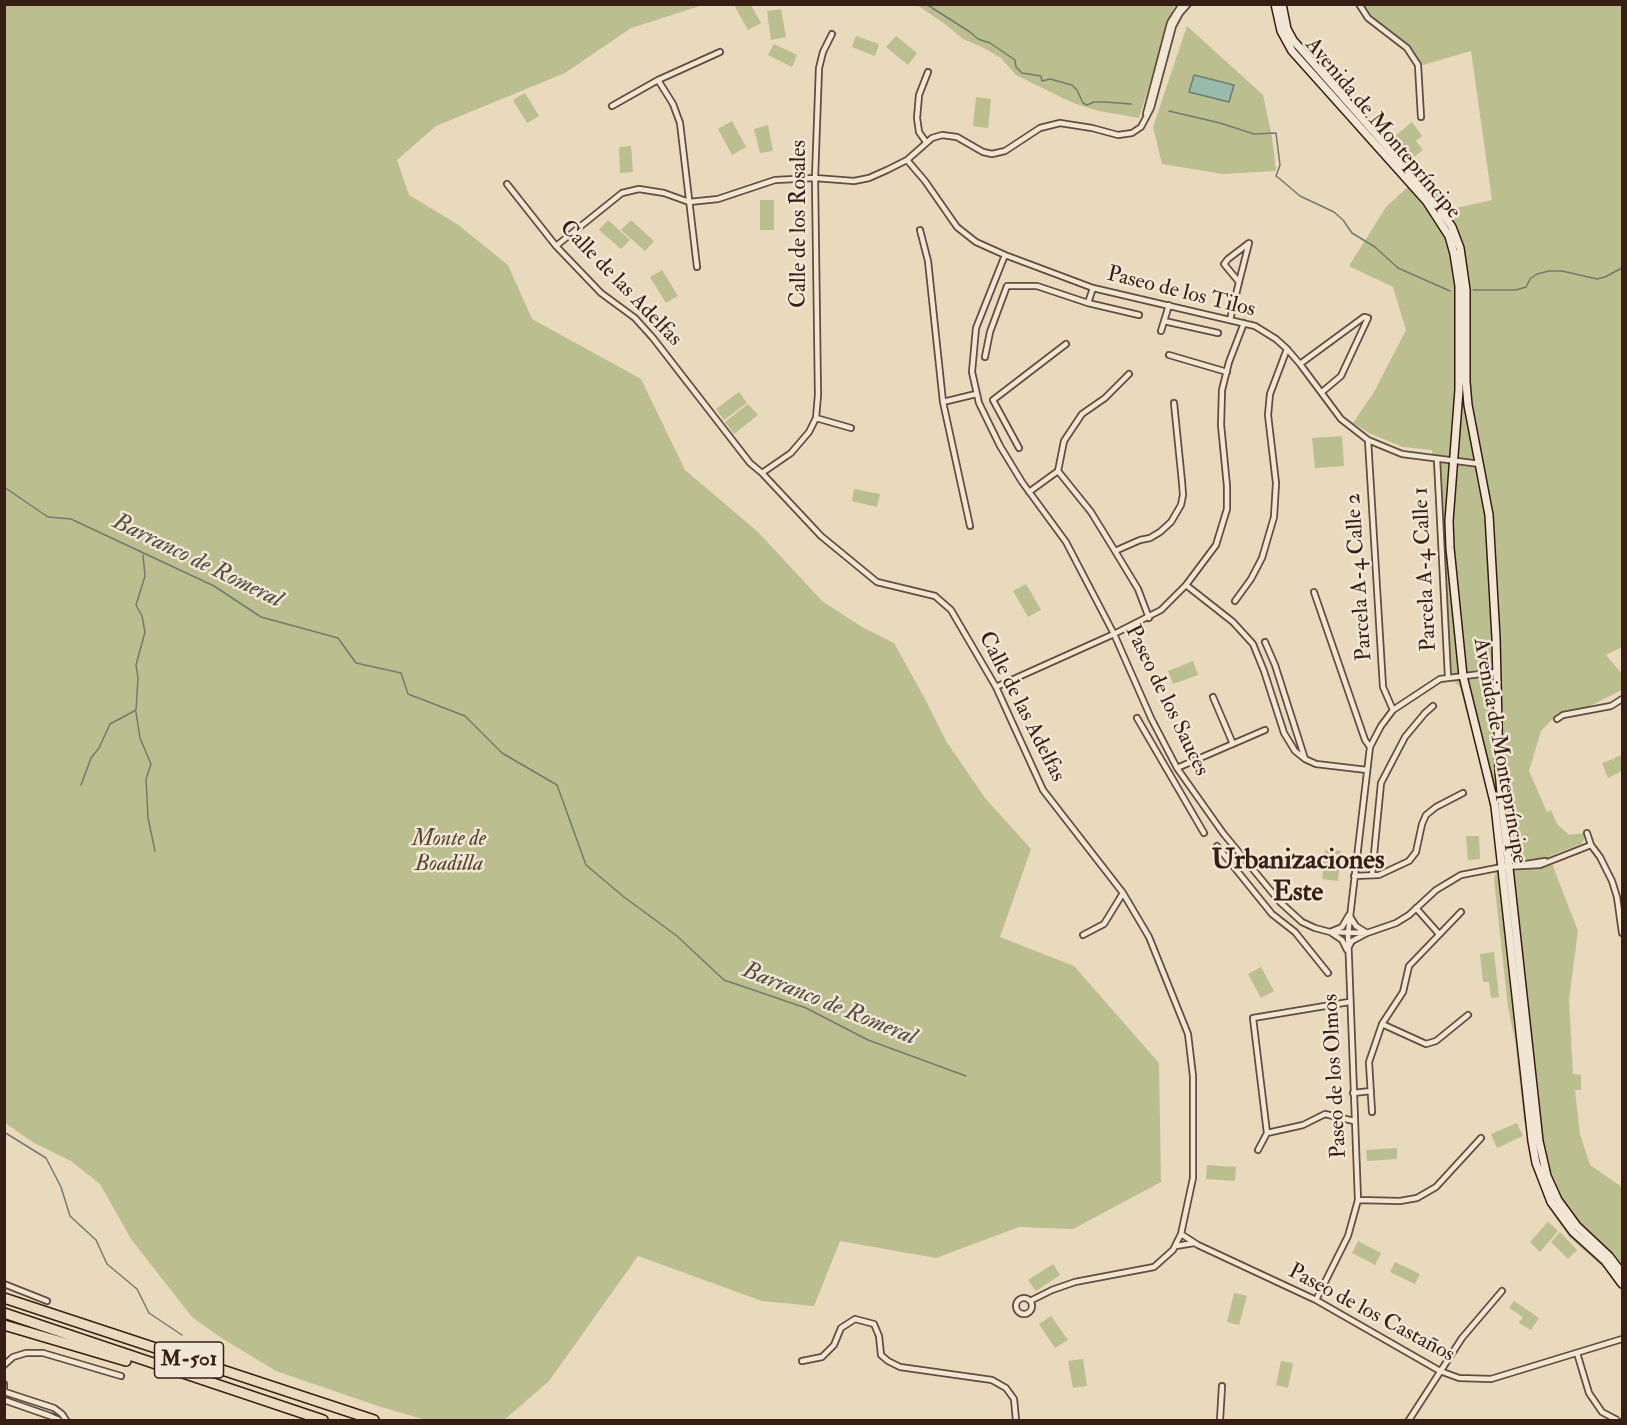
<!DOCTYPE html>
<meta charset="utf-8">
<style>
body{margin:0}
#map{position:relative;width:1627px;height:1425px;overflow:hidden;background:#e9d9bd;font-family:"IM FELL Double Pica",serif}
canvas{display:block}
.frame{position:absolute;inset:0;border:6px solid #361e14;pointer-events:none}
</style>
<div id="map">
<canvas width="1627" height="1425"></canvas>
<div class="frame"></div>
</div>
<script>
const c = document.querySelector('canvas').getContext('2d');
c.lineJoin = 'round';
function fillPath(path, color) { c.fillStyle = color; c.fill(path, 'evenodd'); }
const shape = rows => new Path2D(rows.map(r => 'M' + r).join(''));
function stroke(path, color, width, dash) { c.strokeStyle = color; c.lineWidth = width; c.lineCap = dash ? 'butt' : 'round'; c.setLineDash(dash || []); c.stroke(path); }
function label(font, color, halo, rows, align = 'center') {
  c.font = font + ' "IM FELL Double Pica",serif'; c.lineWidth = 5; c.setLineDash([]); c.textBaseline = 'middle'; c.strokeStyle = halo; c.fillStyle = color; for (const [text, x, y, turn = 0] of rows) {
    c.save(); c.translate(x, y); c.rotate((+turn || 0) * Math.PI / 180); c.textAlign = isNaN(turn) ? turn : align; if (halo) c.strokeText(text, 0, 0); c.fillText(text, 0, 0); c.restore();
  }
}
const green = shape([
 [1173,4,1174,6,1139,118,1099,111,1073,103,1016,75,1001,58,982,47,963,39,945,24,917,5],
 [5,5,703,5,631,28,565,73,436,126,397,160,409,195,457,224,508,265,532,319,641,379,685,470,758,532,822,601,862,627,894,643,924,697,946,741,985,798,1031,849,1000,937,1074,966,1159,1063,1161,1182,1073,1229,1019,1227,936,1258,840,1241,814,1306,762,1301,638,1256,549,1381,504,1420,426,1420,378,1406,276,1371,220,1337,192,1317,131,1239,100,1184,71,1161,34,1143,5,1123],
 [734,5,751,5,761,23,748,30],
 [1364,5,1622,5,1622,647,1606,655,1622,674,1622,690,1586,708,1558,713,1541,731,1529,771,1547,812,1551,810,1557,824,1569,835,1584,833,1585,838,1581,844,1549,856,1578,931,1569,999,1573,1074,1581,1075,1581,1090,1575,1090,1580,1134,1590,1165,1622,1187,1622,1272,1613,1276,1570,1238,1554,1215,1536,1175,1524,1120,1515,1041,1508,1007,1494,879,1498,864,1488,794,1460,687,1447,675,1432,450,1403,447,1371,434,1353,423,1374,392,1406,330,1393,287,1349,266,1386,207,1423,173,1452,209,1492,200,1471,51,1423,65,1375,21],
 [781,9,786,37,771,40,767,11],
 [1187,26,1263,95,1272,137,1276,171,1223,174,1162,164,1153,127],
 [856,36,879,44,875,56,852,47],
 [896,36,917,53,908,65,886,47],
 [774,44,797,55,792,67,768,55],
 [525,93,539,116,527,123,513,100],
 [976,97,991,99,988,128,973,126],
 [732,121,746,147,732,155,718,129],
 [1412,122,1422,136,1416,141,1423,150,1411,159,1394,137],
 [768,125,773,151,760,153,754,129],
 [631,146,633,172,620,173,619,147],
 [760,200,774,200,774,230,760,230],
 [608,220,630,240,621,249,599,230],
 [631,220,654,241,645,251,621,230],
 [662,270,678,296,666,303,650,277],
 [739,392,747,403,724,420,716,409],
 [748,404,758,415,734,434,725,422],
 [1342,436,1344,466,1315,468,1312,438],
 [854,489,880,494,877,507,852,501],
 [1026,584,1041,610,1028,617,1013,591],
 [1193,661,1198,675,1173,684,1168,671],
 [1622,755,1622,771,1608,778,1602,763,1613,759,1614,761,1614,758],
 [1466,836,1479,836,1480,859,1468,860],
 [1325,850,1341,851,1338,881,1322,879],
 [1494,952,1499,997,1491,998,1489,982,1483,982,1480,954],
 [1261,967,1274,991,1261,998,1248,974],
 [1517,1123,1523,1136,1497,1148,1491,1134],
 [1397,1148,1397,1159,1367,1161,1366,1150],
 [1207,1165,1236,1167,1235,1181,1206,1179],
 [1548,1222,1558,1231,1540,1252,1530,1242],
 [1560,1232,1577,1250,1568,1259,1551,1242],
 [1358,1241,1381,1253,1375,1265,1352,1253],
 [1395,1262,1420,1274,1415,1284,1390,1272],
 [1053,1264,1060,1275,1036,1291,1028,1280],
 [1234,1293,1247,1296,1239,1325,1227,1322],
 [1514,1301,1539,1318,1531,1330,1519,1323,1523,1317,1509,1308],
 [1051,1316,1068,1340,1055,1348,1039,1324],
 [1083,1359,1087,1386,1073,1388,1068,1361],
 [1281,1361,1293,1363,1288,1388,1276,1385]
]);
const water = shape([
 [1194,75,1234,85,1229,102,1189,92,1194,75]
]);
const stream = shape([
 [926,4,970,32,978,39,990,43,1015,60,1016,67,1022,73,1041,76,1042,81,1050,79,1072,85,1077,90,1083,103,1087,105,1094,102,1105,102,1131,104],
 [1169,111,1220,123,1254,134,1276,133,1280,165,1276,176,1280,179,1300,196,1334,212,1343,220,1352,233,1375,247,1398,268,1450,291],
 [1473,290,1516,290,1526,287,1530,279,1537,274,1549,271,1562,271,1597,279,1605,277,1622,268],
 [4,487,48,517,71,519,214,586,261,617,338,638,356,663,401,673,408,694,465,716,502,753,557,785,586,865,624,897,677,936,724,980,806,1008,868,1040,966,1076],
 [136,712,140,738,151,764,146,779,148,818,155,851],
 [81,785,91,758,99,748,110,724,136,710,138,678,136,665,145,632,142,616,136,605,145,576,143,555],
 [4,1132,46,1158,61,1187,70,1216,96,1240,107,1264,137,1289,149,1313,182,1335]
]);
const street = shape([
 [1359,4,1368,18,1407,48,1418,65,1421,117],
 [658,80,673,104,680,123,697,267],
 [612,106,658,80,720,52],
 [1146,114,1170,23,1182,4],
 [926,142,919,132,917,118,919,95,928,72],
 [907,160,925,181,957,227,976,242,1005,255,1093,288,1255,326,1276,339,1287,349,1300,364,1341,419,1368,440,1402,454,1480,464],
 [507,184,556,246,601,293,635,318,653,338,750,463,762,473,821,536,877,582,935,596,951,610,996,687,1043,790,1123,893,1149,937,1188,1034,1193,1076,1193,1178,1181,1234,1173,1250,1154,1267,1075,1282,1052,1290,1030,1301],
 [920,230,928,261,943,402,970,526],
 [556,246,622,193,639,189,664,193,689,202,718,199,775,180,815,178,854,181,869,178,887,170,907,160,932,138,942,135,957,137,983,152,992,154,1005,151,1040,128,1060,123,1092,128,1118,135,1132,133,1141,127,1151,108,1173,26,1180,13,1188,4],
 [1005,255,976,328,972,372,979,403,1000,446,1022,482,1066,542,1114,634,1151,718,1177,768,1223,833,1280,902,1302,922,1315,928,1330,932,1367,933,1396,923,1409,915,1436,890,1461,875,1502,867,1540,865,1591,845,1587,833],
 [1088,303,1093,288],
 [1230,320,1239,282,1249,243,1228,259,1224,264,1239,282],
 [1164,321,1218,333],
 [1161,331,1169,305],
 [1169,355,1227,372],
 [985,357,990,332,1007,286,1037,286,1088,303,1139,315],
 [1300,364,1364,317,1368,318,1341,376,1322,392],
 [943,402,976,394],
 [816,418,851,428],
 [1368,440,1383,687,1393,710],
 [1019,448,993,400,1066,344],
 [1437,459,1448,677],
 [1058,471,1064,441,1082,414,1105,398,1129,374],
 [762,473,791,453,809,432,816,418,818,395,815,178,819,68,823,52,832,34],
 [1029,492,1058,471,1091,512,1115,551,1138,589,1149,618],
 [1115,551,1140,540,1150,538,1160,532,1171,522,1181,505,1183,495,1182,482,1174,403],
 [1186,585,1233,622,1253,644,1264,671,1284,733,1295,751,1305,759,1316,764,1367,770],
 [1314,592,1365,740,1370,747],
 [1235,601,1251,579,1262,558,1274,517,1276,483,1268,415,1270,394,1287,349],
 [1265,642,1275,665,1305,759],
 [996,687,1114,634,1161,610,1186,585,1216,545,1227,509,1227,486,1221,425,1222,390,1229,362,1244,323],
 [1213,697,1233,744],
 [1137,718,1204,833],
 [1557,719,1563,715,1611,706,1622,699],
 [1177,768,1265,730],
 [1591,845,1600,857,1612,881,1617,897,1622,933],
 [1217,846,1272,914,1295,932,1328,973],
 [1526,864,1545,861],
 [1372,875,1381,783,1405,737,1425,713,1433,706],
 [1354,876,1379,875,1409,861,1416,852,1422,824,1426,815,1436,807,1463,793],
 [1416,908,1439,934],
 [1349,915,1356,926,1367,933,1352,941,1347,950,1342,940,1330,932,1342,927,1349,915],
 [1083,935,1104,924,1123,893],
 [1382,1024,1426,1044,1436,1041,1468,1015],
 [1353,1093,1371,1091],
 [1372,1112,1369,1062,1382,1024,1403,992,1409,966,1461,912],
 [1267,1133,1253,1018,1349,1002],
 [1258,1150,1267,1133,1303,1125,1325,1114,1354,1121],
 [1358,1200,1400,1201,1417,1198,1436,1187,1481,1138],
 [1181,1234,1198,1245,1316,1300,1440,1371,1459,1378,1491,1379,1622,1339],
 [1176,1246,1194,1243],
 [4,1284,47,1301],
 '1016 1306a8 8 0 1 1 16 0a8 8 0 1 1-16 0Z',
 [1316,1300,1348,1236,1358,1200,1348,934,1370,747,1381,726,1393,710,1440,679,1497,672],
 [1577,1353,1589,1393,1602,1412,1617,1420],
 [802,1361,822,1357,834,1345,841,1328,855,1319,874,1324,879,1336,881,1355,888,1361,900,1367,992,1380,1006,1388,1014,1399,1016,1420],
 [4,1365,13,1357,26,1353,43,1353,121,1376],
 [4,1384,4,1394],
 [5,1392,54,1408,62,1414,66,1420],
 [4,1400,50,1416,59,1420],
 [1220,1420,1222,1386],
 [1409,1420,1462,1338,1502,1291]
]);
const secondary = shape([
 [1275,4,1281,31,1292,51,1427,202,1449,236,1454,254,1459,286,1459,390,1449,521,1450,548,1463,676,1495,806,1532,1141,1536,1163,1551,1202,1573,1232,1605,1261,1622,1284],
 [1282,4,1287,29,1293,40,1433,199,1452,227,1460,248,1466,290,1466,382,1468,405,1489,515,1496,638,1499,770,1502,804,1539,1141,1547,1176,1558,1200,1577,1226,1609,1256,1622,1273]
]);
const highway = shape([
 [4,1298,374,1420],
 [4,1313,323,1420],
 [4,1325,126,1361]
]);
const shields = [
 [189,1360,69]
];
const shieldNames = [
 ["M-501",189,1360]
];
const streetNames = [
 ["Avenida de Montepríncipe",1382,129,50],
 ["Calle de los Rosales",800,224,-90],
 ["Calle de las Adelfas",620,284,46],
 ["Paseo de los Tilos",1181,293,14],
 ["Parcela A-4 Calle 1",1426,569,-93],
 ["Parcela A-4 Calle 2",1360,577,-94],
 ["Paseo de los Sauces",1166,701,64],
 ["Calle de las Adelfas",1021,707,63],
 ["Avenida de Montepríncipe",1499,751,80],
 ["Paseo de los Olmos",1336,1076,-93],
 ["Paseo de los Castaños",1371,1314,28]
];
const parkNames = [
 ["Monte de",449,840],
 ["Boadilla",449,865]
];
const waterNames = [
 ["Barranco de Romeral",197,562,26],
 ["Barranco de Romeral",829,1005,22]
];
const districtNames = [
 ["Urbanizaciones",1298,862],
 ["Este",1298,894]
];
fillPath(green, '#bbbe8e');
fillPath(water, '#99bbac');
stroke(water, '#717c6f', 1.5);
stroke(stream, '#717c6f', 1.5);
stroke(street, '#634d3e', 8);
stroke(secondary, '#361e14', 10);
stroke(highway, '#361e14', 12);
stroke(street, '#f1e6d4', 4.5);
stroke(secondary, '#f1e6d4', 7);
stroke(highway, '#e9d9bd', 9);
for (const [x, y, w] of shields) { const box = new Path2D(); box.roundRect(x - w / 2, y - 18, w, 36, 4.5); c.fillStyle = '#f1e6d4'; c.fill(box); stroke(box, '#361e14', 1.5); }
label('bold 21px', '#361e14', null, shieldNames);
label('22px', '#361e14', '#f1e6d4', streetNames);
label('italic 22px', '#574632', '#f1e6d4', parkNames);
label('italic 24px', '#544d42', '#f1e6d4', waterNames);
label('bold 28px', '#361e14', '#f1e6d4', districtNames);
</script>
